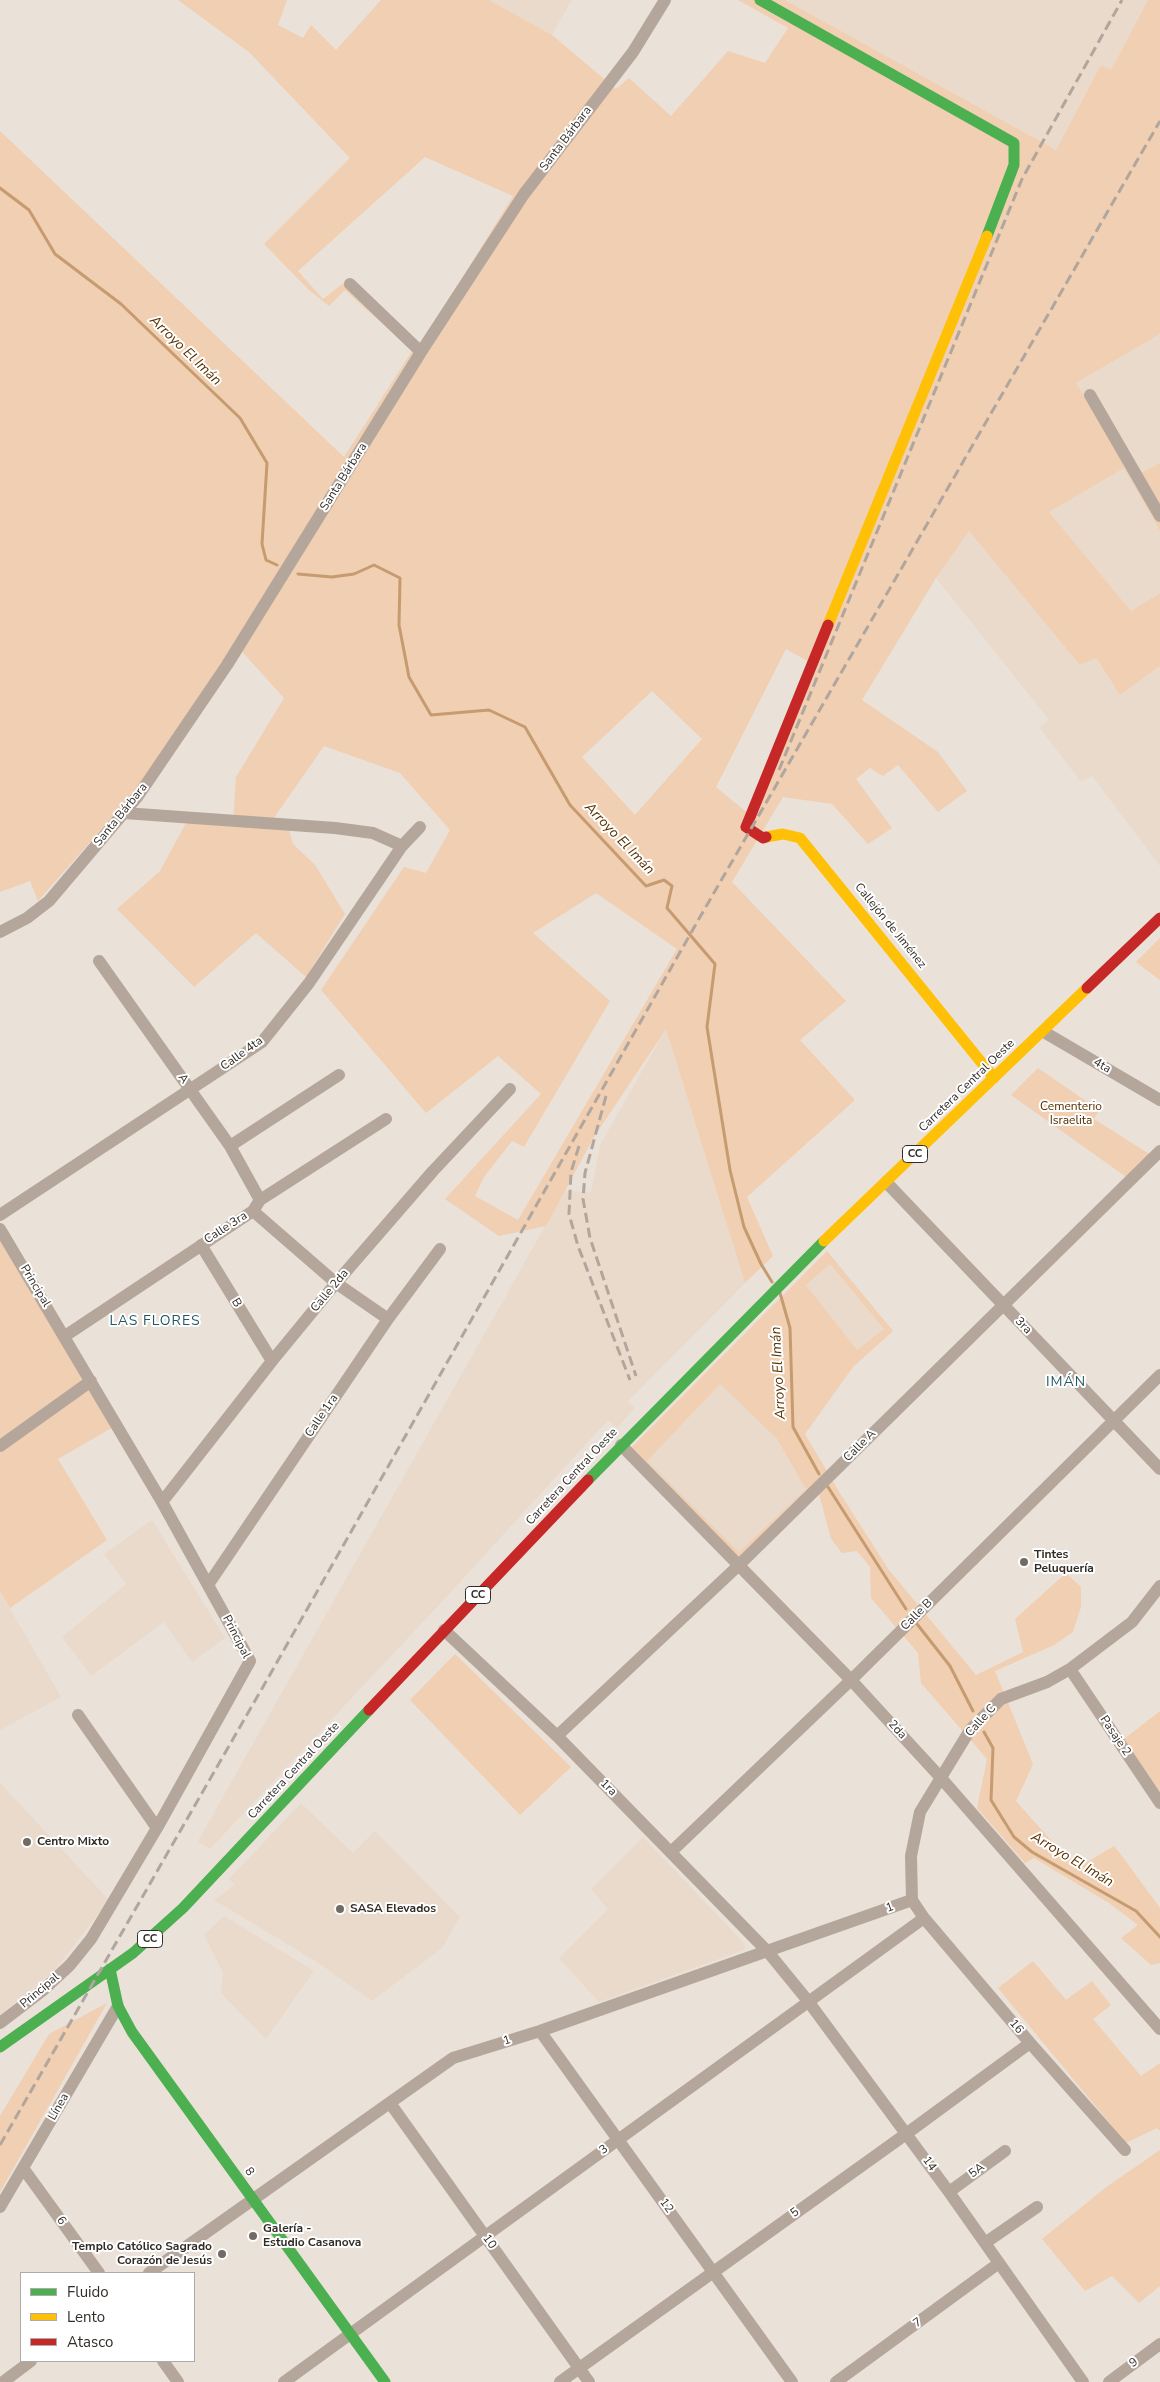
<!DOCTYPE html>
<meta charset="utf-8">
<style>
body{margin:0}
#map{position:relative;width:1160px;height:2382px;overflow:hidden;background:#eae1d9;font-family:"Nunito Sans",sans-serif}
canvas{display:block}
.legend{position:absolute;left:20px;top:2272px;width:175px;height:90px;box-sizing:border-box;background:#fff;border:1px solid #adaba9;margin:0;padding:6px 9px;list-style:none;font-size:15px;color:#322c27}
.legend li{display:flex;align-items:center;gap:10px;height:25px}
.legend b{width:25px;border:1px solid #adaba9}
</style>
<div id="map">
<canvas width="1160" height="2382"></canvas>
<ul class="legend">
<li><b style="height:6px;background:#4caf50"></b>Fluido</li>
<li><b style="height:6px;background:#ffc107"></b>Lento</li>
<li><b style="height:6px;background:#c62828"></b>Atasco</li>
</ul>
</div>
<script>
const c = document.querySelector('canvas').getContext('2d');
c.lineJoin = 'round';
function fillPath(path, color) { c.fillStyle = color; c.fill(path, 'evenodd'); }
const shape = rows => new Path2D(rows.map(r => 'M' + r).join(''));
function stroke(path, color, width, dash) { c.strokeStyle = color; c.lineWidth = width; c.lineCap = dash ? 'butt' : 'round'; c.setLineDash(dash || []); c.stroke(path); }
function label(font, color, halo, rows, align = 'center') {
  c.font = font + ' "Nunito Sans",sans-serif'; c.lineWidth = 4; c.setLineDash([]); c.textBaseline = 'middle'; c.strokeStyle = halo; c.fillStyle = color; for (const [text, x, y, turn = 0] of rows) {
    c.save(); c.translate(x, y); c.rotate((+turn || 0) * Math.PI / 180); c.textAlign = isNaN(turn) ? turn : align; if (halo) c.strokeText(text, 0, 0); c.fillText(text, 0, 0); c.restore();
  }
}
const built = shape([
 [489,0,572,0,552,35],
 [785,0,1148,0,1111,70,1101,65,1056,150],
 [1160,334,1160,463,1138,475,1076,383],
 [1124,467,1160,531,1160,593,1131,611,1049,512],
 [969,531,1080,664,1095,657,1120,695,1160,666,1160,866,1092,776,1081,782,1039,727,1049,720,936,578],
 [666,1029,745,1283,628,1401,635,1408,617,1428,608,1420,438,1606,210,1849,198,1841,565,1191,591,1192,600,1145],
 [830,1264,884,1329,857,1351,806,1285],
 [720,1384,777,1439,806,1489,739,1552,646,1461],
 [152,1520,225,1638,192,1662,164,1622,91,1676,62,1637,126,1584,104,1554],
 [0,1591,61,1697,0,1730],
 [0,1783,109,1900,55,1970,0,2015],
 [301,1803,353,1853,375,1831,460,1917,442,1948,372,2001,317,1962,214,1900,235,1885,229,1879],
 [643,1837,745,1944,744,1950,599,2002,559,1958,608,1909,591,1889],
 [224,1916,314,1971,266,2039,221,1993,223,1973,204,1935]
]);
const green = shape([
 [178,0,287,0,278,25,303,38,311,25,336,50,381,0,489,0,552,35,616,89,629,78,671,116,728,51,765,63,788,28,738,0,785,0,1056,150,1101,65,1111,70,1148,0,1160,0,1160,334,1076,383,1137,475,1160,463,1160,531,1124,468,1049,512,1131,611,1160,593,1160,666,1120,695,1096,658,1080,665,969,531,936,578,862,700,938,752,967,791,938,812,898,765,883,776,870,768,856,779,892,828,868,844,832,804,783,797,732,882,846,1001,800,1040,855,1100,747,1197,773,1256,745,1283,666,1029,594,1137,546,1226,499,1236,445,1199,541,1094,498,1056,426,1113,321,990,404,867,426,873,450,830,400,773,324,746,269,825,288,825,293,844,315,865,345,914,306,977,256,933,194,987,117,909,160,871,187,821,233,825,236,777,284,698,237,646,135,791,38,901,30,881,0,892,0,131,344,457,412,351,345,290,329,306,309,290,264,244,350,158,249,52],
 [425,157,513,196,420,346,350,278,323,299,298,271],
 [786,649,811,663,750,815,716,787],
 [652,691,702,739,635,815,582,757],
 [596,893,677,949,518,1220,475,1196,484,1177,512,1141,524,1147,610,1001,533,933],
 [1160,938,1160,980,1136,962],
 [1038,1068,1099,1110,1094,1119,1151,1155,1129,1179,1011,1095],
 [0,1233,115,1426,58,1459,107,1540,10,1608,0,1591],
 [827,1251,893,1331,853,1367,805,1434,841,1495,889,1570,976,1675,1023,1652,1015,1619,1066,1573,1081,1587,1081,1607,1073,1632,1054,1645,995,1671,1033,1764,1016,1801,1047,1836,1079,1867,1114,1846,1119,1852,1160,1908,1160,1963,1151,1965,1121,1938,1138,1925,1109,1903,1034,1858,1025,1863,977,1808,987,1759,921,1683,918,1653,871,1598,870,1567,857,1551,842,1553,831,1539,819,1494,740,1568,626,1453],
 [830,1264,884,1329,857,1350,806,1285],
 [720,1384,777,1439,806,1489,739,1552,647,1461],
 [455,1654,571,1767,520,1815,410,1700],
 [1160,1711,1160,1792,1124,1739],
 [1033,1961,1066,2000,1092,1981,1111,2005,1093,2019,1141,2076,1160,2063,1160,2131,1157,2128,1126,2143,998,1988],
 [107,2003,0,2192,0,2116,49,2034],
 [1160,2150,1160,2286,1139,2303,1112,2276,1085,2291,1042,2239,1105,2188]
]);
const stream = shape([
 [0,188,29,210,55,254,121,304,240,418,267,463,262,544,266,560,277,565],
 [298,574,332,577,354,574,374,565,400,578,399,625,409,677,431,715,489,710,525,727,570,805,646,886,664,880,672,886,667,908,715,964,707,1027,730,1170,744,1227,761,1264,772,1282],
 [780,1293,790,1328,793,1427,819,1474],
 [828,1487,906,1609],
 [917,1624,950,1666,973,1711],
 [984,1732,993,1748,991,1800,1014,1837,1032,1852,1136,1911,1160,1937]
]);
const street = shape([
 [350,284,421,352],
 [1090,395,1160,516],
 [124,813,335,828,373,833,402,846],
 [0,932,27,918,49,901,138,796,227,665,421,352,524,194,633,52,665,0],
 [99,961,230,1146,260,1200],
 [1044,1032,1160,1100],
 [230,1146,339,1075],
 [886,1182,1160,1469],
 [253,1211,336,1283,388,1319],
 [0,1215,262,1042,309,983,402,846,420,827],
 [0,1229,162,1502,250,1661,157,1828,91,1939,70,1965,42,1991,0,2023],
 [201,1245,272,1361],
 [65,1336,253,1211,260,1200,386,1119],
 [621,1445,851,1680,941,1778,1160,2029],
 [0,1446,91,1381],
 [162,1502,272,1361,336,1283,433,1171,510,1089],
 [208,1585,388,1319,440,1249],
 [444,1630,557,1736,768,1952,808,2001,949,2192,1083,2382],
 [1070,1669,1160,1803],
 [78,1715,157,1828],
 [557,1736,739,1565,1160,1151],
 [671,1852,851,1680,1160,1375],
 [912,1900,911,1856,920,1812,970,1730,1001,1699,1047,1682,1070,1669,1132,1622,1160,1586],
 [912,1900,924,1918,1030,2043,1125,2150],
 [540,2031,792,2382],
 [390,2103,589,2382],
 [23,2168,99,2273],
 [949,2192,1005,2151],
 [0,2207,118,2006],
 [985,2243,1037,2207],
 [149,2273,453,2058,540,2031,912,1900],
 [163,2361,178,2382],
 [3,2382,31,2361],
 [284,2382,924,1918],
 [560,2382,906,2134,1030,2043],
 [836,2382,999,2263],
 [1109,2382,1160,2344]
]);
const fast = shape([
 [760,0,1014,143,1014,165,987,236],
 [588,1480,824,1241],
 [110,1969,118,2006,132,2032,385,2382],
 [0,2047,133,1953,183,1908,369,1710]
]);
const slow = shape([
 [828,625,987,236],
 [766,837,783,834,800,838,994,1078],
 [824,1241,1087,988]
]);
const jam = shape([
 [766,837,763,838,746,827,828,625],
 [1087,988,1160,918],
 [369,1710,588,1480]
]);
const rail = shape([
 [779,770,1022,179,1122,0],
 [606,1096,585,1173,583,1199,590,1238,636,1376],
 [579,1146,571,1172,569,1214,578,1246,630,1380],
 [0,2145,268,1678,700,917,1160,121]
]);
const markers = [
 [1024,1562,5,"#726b65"],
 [27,1842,5,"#726b65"],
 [340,1909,5,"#726b65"],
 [253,2236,5,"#726b65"],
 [222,2254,5,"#726b65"]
];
const shields = [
 [915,1154,25],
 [478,1595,25],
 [150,1939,25]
];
const shieldNames = [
 ["CC",915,1154],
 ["CC",478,1595],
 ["CC",150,1939]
];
const streetNames = [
 ["Santa Bárbara",566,139,-53],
 ["Santa Bárbara",344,477,-58],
 ["Santa Bárbara",121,815,-51],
 ["Callejón de Jiménez",890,926,51],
 ["Calle 4ta",242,1054,-36],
 ["4ta",1102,1066,30],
 ["A",183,1079,55],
 ["Carretera Central Oeste",967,1086,-44],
 ["Calle 3ra",226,1228,-33],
 ["Principal",35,1286,59],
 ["Calle 2da",330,1291,-50],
 ["B",236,1303,59],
 ["3ra",1023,1326,46],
 ["Calle 1ra",322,1416,-56],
 ["Calle A",860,1446,-45],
 ["Carretera Central Oeste",572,1477,-47],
 ["Calle B",917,1615,-45],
 ["Principal",236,1637,63],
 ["Calle C",981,1721,-48],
 ["2da",897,1730,48],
 ["Pasaje 2",1115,1736,56],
 ["Carretera Central Oeste",294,1771,-47],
 ["1ra",608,1788,45],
 ["1",890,1908,-20],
 ["Principal",40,1991,-40],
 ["16",1016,2027,50],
 ["1",507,2041,-17],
 ["Línea",59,2107,-60],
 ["3",604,2150,-36],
 ["14",929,2164,54],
 ["5A",977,2171,-36],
 ["8",249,2172,54],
 ["12",666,2206,54],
 ["5",795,2213,-35],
 ["6",61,2221,54],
 ["10",489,2242,54],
 ["7",918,2323,-36],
 ["9",1134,2363,-36]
];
const parkNames = [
 ["Cementerio",1071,1107],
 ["Israelita",1071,1121]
];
const poiNames = [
 ["Tintes",1034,1555],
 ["Peluquería",1034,1569],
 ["Centro Mixto",37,1842],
 ["SASA Elevados",350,1909],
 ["Galería -",263,2229],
 ["Estudio Casanova",263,2243],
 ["Templo Católico Sagrado",212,2247,"right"],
 ["Corazón de Jesús",212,2261,"right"]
];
const waterNames = [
 ["Arroyo El Imán",185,351,44],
 ["Arroyo El Imán",619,839,46],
 ["Arroyo El Imán",779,1373,-93],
 ["Arroyo El Imán",1072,1860,31]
];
const neighbourhoodNames = [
 ["LAS FLORES",155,1322],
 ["IMÁN",1066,1383]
];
fillPath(built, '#eadacb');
fillPath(green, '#f0cfb2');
stroke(stream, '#c79b70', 3);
stroke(street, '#b4a69b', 12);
stroke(fast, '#4caf50', 11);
stroke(slow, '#ffc107', 11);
stroke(jam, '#c62828', 11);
stroke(rail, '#b0a69e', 3, [10, 5]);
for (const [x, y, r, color] of markers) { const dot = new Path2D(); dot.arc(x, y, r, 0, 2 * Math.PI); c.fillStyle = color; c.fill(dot); stroke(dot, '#fff', 2); }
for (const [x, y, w] of shields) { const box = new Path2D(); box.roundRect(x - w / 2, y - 8.5, w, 17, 4); c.fillStyle = '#fff'; c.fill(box); stroke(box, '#322c27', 1); }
label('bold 11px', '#322c27', null, shieldNames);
label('12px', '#322c27', '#fff', streetNames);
label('12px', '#552e00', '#fff', parkNames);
label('bold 12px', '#322c27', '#fff', poiNames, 'left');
label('italic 14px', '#593201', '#fff', waterNames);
c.letterSpacing = '1px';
label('14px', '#215864', '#fff', neighbourhoodNames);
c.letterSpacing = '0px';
</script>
